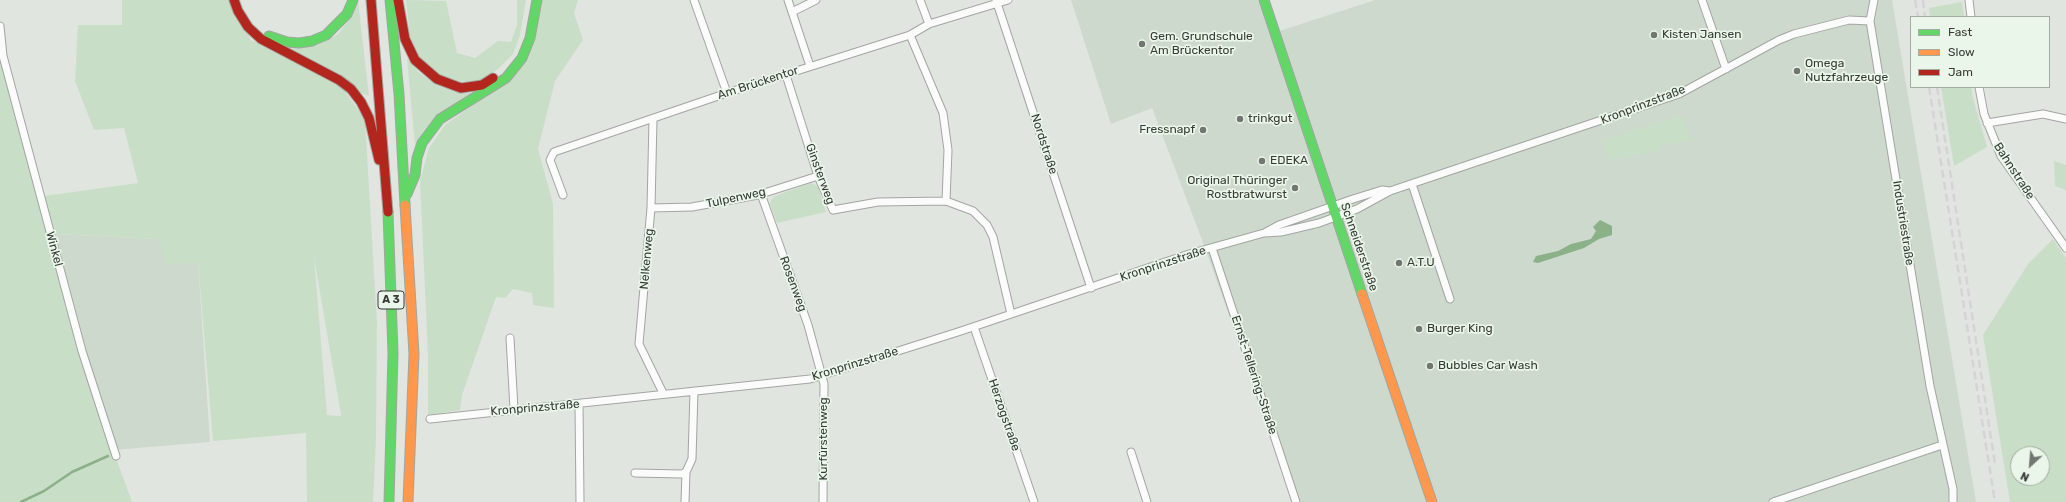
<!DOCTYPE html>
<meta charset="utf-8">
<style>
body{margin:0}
#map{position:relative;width:2066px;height:502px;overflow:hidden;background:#e0e5e0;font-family:Rubik,sans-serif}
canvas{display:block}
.legend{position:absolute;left:1910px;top:16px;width:140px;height:72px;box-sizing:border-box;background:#ebf6ea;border:1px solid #a3aba2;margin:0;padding:5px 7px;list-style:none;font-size:12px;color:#373b36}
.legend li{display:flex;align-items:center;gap:8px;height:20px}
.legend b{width:20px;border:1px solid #a3aba2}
.north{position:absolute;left:2010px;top:446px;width:40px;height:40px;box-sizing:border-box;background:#ebf6ea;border:1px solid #a3aba2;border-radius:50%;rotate:206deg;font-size:11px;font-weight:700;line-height:16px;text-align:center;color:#373b36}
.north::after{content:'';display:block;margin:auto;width:14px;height:18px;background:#727672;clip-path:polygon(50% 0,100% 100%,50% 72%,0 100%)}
</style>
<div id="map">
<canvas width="2066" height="502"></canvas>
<ul class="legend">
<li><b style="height:5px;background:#63d668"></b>Fast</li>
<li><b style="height:5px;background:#ff974d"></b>Slow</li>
<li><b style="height:5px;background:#b3261e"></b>Jam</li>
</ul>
<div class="north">N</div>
</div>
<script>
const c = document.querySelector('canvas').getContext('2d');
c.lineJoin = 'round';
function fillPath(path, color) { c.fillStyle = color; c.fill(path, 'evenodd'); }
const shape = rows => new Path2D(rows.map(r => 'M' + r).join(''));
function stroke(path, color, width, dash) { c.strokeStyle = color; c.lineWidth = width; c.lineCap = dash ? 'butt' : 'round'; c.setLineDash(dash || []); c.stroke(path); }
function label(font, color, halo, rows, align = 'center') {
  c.font = font + ' Rubik,sans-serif'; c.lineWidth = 3.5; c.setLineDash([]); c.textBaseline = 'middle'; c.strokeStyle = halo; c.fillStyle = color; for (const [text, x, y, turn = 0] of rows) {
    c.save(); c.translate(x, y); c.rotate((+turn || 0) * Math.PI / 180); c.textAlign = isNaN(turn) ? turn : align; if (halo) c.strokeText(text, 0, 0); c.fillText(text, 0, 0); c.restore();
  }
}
const built = shape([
 [1071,0,1258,0,1270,34,1375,0,1892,0,1976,502,1296,502,1205,248,1152,108,1111,124],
 [55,234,160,239,198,262,210,442,113,450]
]);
const green = shape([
 [122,0,233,0,234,10,251,40,322,74,345,91,365,120,377,323,376,440,373,502,307,502,306,433,213,441,198,262,165,265,159,239,55,234,112,447,132,502,0,502,0,57,37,197,138,183,124,128,94,130,75,81,78,25,122,25],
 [314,257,341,415,341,416,327,415],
 [406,0,446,1,457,53,475,58,498,41,511,42,517,25,517,0,526,0,520,35,513,54,497,70,479,80,462,82,439,74,418,56,410,36],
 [541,0,578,0,574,13,583,40,555,81,538,149,553,204,554,308,533,305,532,293,513,289,505,298,496,297,462,395,460,410,428,415,428,355,420,181,429,148,445,125,508,80],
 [358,1,369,96,359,92,288,49,318,45,338,34,351,17],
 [1962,2,1964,17,1930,17,1929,8],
 [407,58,418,72,438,86,455,92,472,93,432,121,423,131,415,145],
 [1941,87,1971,87,1973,98,1987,147,1954,166],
 [1681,115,1692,140,1658,146,1658,151,1609,160,1603,141],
 [2054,161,2066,165,2066,190,2055,186],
 [811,183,818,186,826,212,777,223,770,204,771,200,775,196],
 [2053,239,2066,258,2066,502,2010,502,1983,335,2028,264],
 [2018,454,2042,454,2042,478,2018,478]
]);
const water = shape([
 [1600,220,1612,226,1612,235,1599,239,1584,248,1538,263,1533,262,1536,256,1558,251,1571,244,1591,239,1596,231,1593,227]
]);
const stream = shape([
 [21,502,44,491,72,472,108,456]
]);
const street = shape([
 [694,0,727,93],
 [788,0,810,66],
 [920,0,929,24],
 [996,0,1091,288],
 [1702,0,1726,69],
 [1874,0,1870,21,1930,386,1953,489,1953,502],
 [1969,0,1971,17],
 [792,12,816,0],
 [0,26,3,56,82,351,116,456],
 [910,35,943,113,948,150,946,201],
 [786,75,818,176,833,210,878,202,946,201,973,211,987,225,993,237,1011,314],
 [1979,87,1984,114,2001,156,2066,248],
 [653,119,651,208,639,344,663,393],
 [1987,123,2043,114,2066,119],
 [1412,184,1450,299],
 [761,194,808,325,824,384,823,502],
 [563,195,550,160,554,152,727,93,910,35,929,24,1008,0],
 [651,208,692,207,758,195,818,176],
 [1266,232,1279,225,1353,199,1382,190,1390,191],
 [1212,248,1296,502],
 [974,327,1034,502],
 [510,338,514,409],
 [579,404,580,502],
 [430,419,810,379,961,331,1189,254,1264,233,1281,232,1319,223,1357,209,1390,191,1679,94,1779,40,1794,34,1849,20,1870,21],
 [1131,452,1147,502],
 [635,473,682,474,686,472],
 [685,502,686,472,692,459,694,391],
 [1773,502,1942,445]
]);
const fast = shape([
 [390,0,399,94,405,205],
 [1264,0,1362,294],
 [269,36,287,42,299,43,312,41,326,35,347,14,353,0],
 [407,194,415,175,417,158,422,143,440,119,506,78,522,58,530,38,537,0],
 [388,212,393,353,389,502]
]);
const slow = shape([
 [405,205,414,354,408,502],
 [1362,294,1432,502]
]);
const jam = shape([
 [234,0,238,11,248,27,261,39,339,80,351,89,361,102,369,118,379,160],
 [371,0,388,212],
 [398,0,405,39,415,60,437,79,461,88,482,85,493,78]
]);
const rail = shape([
 [1915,0,1918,17],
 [1923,0,1925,17],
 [1929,87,1995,502],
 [1937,87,1995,464]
]);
const markers = [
 [1654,35,4,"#727672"],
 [1142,44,4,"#727672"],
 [1797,71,4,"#727672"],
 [1240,119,4,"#727672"],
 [1203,130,4,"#727672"],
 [1262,161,4,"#727672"],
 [1295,188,4,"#727672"],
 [1399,263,4,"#727672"],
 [1419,329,4,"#727672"],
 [1430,366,4,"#727672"]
];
const shields = [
 [391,300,26]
];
const shieldNames = [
 ["A 3",391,300]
];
const poiNames = [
 ["Kisten Jansen",1662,35],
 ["Gem. Grundschule",1150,37],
 ["Am Brückentor",1150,51],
 ["Omega",1805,64],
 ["Nutzfahrzeuge",1805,78],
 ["trinkgut",1248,119],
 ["Fressnapf",1195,130,"right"],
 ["EDEKA",1270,161],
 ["Original Thüringer",1287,181,"right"],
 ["Rostbratwurst",1287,195,"right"],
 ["A.T.U",1407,263],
 ["Burger King",1427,329],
 ["Bubbles Car Wash",1438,366]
];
const streetNames = [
 ["Am Brückentor",758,83,-18],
 ["Kronprinzstraße",1643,105,-21],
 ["Nordstraße",1044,144,72],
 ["Bahnstraße",2014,171,57],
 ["Ginsterweg",820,174,70],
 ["Tulpenweg",736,198,-12],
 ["Industriestraße",1903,223,81],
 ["Schneiderstraße",1359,247,71],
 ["Winkel",54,249,75],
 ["Nelkenweg",647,259,-85],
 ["Kronprinzstraße",1163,264,-18],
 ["Rosenweg",793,284,70],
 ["Kronprinzstraße",855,364,-17],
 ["Ernst-Tellering-Straße",1254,375,72],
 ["Kronprinzstraße",535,408,-5],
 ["Herzogstraße",1004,415,71],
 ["Kurfürstenweg",824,439,-90]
];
fillPath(built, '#ced9ce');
fillPath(green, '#c9dec7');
fillPath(water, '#8bb188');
stroke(stream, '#8bb188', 2.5);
stroke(street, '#a2a6a1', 9);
stroke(fast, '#a2a6a1', 11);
stroke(slow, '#a2a6a1', 11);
stroke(jam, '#a2a6a1', 11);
stroke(street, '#fafbfa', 7);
stroke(fast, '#63d668', 9);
stroke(slow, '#ff974d', 9);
stroke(jam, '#b3261e', 9);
stroke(rail, '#d3d5d3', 2.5, [8, 4]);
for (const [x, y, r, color] of markers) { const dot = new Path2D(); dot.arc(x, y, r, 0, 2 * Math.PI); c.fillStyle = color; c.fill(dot); stroke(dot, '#ebf6ea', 1.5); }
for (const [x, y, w] of shields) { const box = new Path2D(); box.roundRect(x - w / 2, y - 9, w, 18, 3); c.fillStyle = '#ebf6ea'; c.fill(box); stroke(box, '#373b36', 1); }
label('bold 11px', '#373b36', null, shieldNames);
label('12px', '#373b36', '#ebf6ea', poiNames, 'left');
label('12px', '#373b36', '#ebf6ea', streetNames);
</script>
